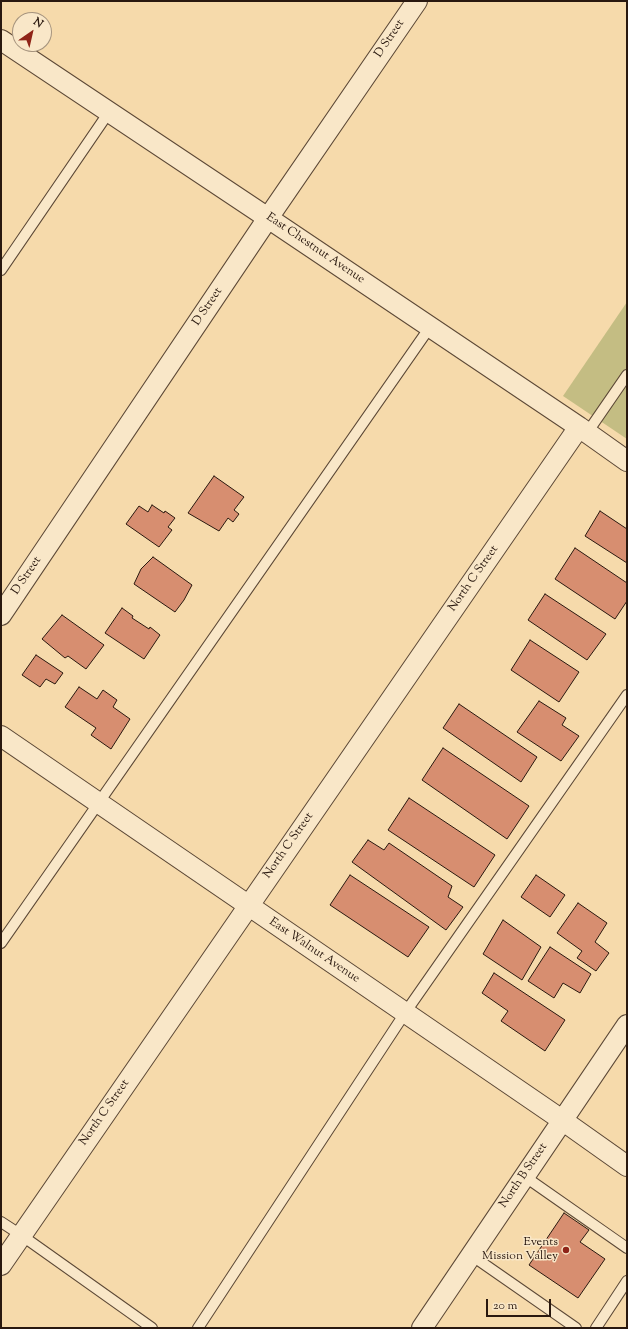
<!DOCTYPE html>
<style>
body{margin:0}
#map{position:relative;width:628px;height:1329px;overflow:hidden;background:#f6daab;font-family:"Sorts Mill Goudy",serif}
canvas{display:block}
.frame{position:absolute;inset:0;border:2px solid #29180f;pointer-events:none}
.north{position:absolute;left:12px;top:12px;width:40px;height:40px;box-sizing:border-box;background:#f9e7c8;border:1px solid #a6947e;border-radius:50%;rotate:34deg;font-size:11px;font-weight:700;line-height:16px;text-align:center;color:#29180f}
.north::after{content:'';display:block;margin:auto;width:14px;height:18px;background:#8f2418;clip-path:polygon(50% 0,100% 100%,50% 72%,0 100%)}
.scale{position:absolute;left:486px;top:1299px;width:65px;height:18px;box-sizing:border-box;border:2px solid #29180f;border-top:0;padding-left:5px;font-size:12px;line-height:14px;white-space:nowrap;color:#29180f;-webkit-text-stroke:3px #f9e7c8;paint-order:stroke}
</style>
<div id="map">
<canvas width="628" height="1329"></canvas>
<div class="frame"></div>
<div class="north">N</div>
<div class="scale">20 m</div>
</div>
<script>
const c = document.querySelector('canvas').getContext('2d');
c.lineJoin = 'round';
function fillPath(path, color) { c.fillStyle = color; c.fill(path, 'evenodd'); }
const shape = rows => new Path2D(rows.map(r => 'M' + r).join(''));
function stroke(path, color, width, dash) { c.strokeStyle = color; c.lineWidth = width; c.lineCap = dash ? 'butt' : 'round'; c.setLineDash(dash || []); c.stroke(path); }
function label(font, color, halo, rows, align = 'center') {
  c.font = font + ' "Sorts Mill Goudy",serif'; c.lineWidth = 3; c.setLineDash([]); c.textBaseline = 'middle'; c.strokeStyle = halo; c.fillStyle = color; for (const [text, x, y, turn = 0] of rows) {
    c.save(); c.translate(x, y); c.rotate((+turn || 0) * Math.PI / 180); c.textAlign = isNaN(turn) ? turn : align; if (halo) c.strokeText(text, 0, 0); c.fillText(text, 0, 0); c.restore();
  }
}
const green = shape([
 [627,302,627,439,563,396]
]);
const building = shape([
 [214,476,244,497,234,510,239,514,233,522,228,518,219,531,188,513,214,476],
 [152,505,164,513,165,511,175,518,168,527,172,530,159,547,126,524,139,506,148,512,152,505],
 [600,511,627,529,627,563,585,536,600,511],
 [575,548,627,583,627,601,615,619,555,579,575,548],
 [153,557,192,585,184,600,175,612,134,584,141,569,153,557],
 [545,594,606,634,587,660,528,620,545,594],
 [122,608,133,616,132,618,149,629,150,627,160,635,144,659,105,633,122,608],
 [62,615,104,645,86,669,68,656,65,658,42,639,62,615],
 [530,640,579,672,559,702,511,670,530,640],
 [36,655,63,673,55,684,46,679,40,687,22,675,36,655],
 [79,687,97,699,103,690,117,700,113,707,130,719,111,749,91,735,96,728,65,707,79,687],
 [539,701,566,718,562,725,579,736,561,761,517,732,539,701],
 [459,704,537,757,521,782,443,728,459,704],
 [443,748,529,806,507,839,422,780,443,748],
 [409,798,495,855,474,887,388,830,409,798],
 [368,840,384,850,389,843,452,886,448,897,463,907,446,930,352,862,368,840],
 [350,875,429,927,408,957,330,905,350,875],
 [536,875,565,895,550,917,521,897,536,875],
 [578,903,607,923,595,942,609,953,596,971,577,958,582,951,557,933,578,903],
 [503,920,541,947,522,980,483,954,503,920],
 [550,947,591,974,580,993,563,983,554,998,528,981,550,947],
 [494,973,565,1020,545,1051,501,1021,508,1011,482,993,494,973],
 [564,1213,589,1230,580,1242,605,1259,578,1298,529,1265,564,1213]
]);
const lane = shape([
 [1,270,109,112],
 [587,433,627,375],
 [1,943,430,327],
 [524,1176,627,1248],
 [1,1222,21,1235,152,1328],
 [471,1255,576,1328],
 [198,1328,405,1013,627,695],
 [596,1328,627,1281]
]);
const street = shape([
 [1,40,268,218,579,427,627,461],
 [1,615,268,218,417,1],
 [1,736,562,1120,627,1166],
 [1,1265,579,427],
 [422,1328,627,1025]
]);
const markers = [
 [566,1250,4,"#8f2418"]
];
const streetNames = [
 ["D Street",390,39,-56],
 ["East Chestnut Avenue",315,249,34],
 ["D Street",208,307,-56],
 ["D Street",27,576,-56],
 ["North C Street",474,579,-55],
 ["North C Street",289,846,-55],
 ["East Walnut Avenue",314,951,34],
 ["North C Street",105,1113,-55],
 ["North B Street",524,1176,-56]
];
const poiNames = [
 ["Events",558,1243],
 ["Mission Valley",558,1257]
];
fillPath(green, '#c4bd83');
fillPath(building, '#d78e70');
stroke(building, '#29180f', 1);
stroke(lane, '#5c4836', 12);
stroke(street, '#5c4836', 22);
stroke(lane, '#f9e7c8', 10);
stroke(street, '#f9e7c8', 20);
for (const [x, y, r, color] of markers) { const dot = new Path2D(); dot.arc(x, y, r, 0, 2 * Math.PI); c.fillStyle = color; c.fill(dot); stroke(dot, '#f9e7c8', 1.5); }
label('12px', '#29180f', '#f9e7c8', streetNames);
label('12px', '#29180f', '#f9e7c8', poiNames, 'right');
</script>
